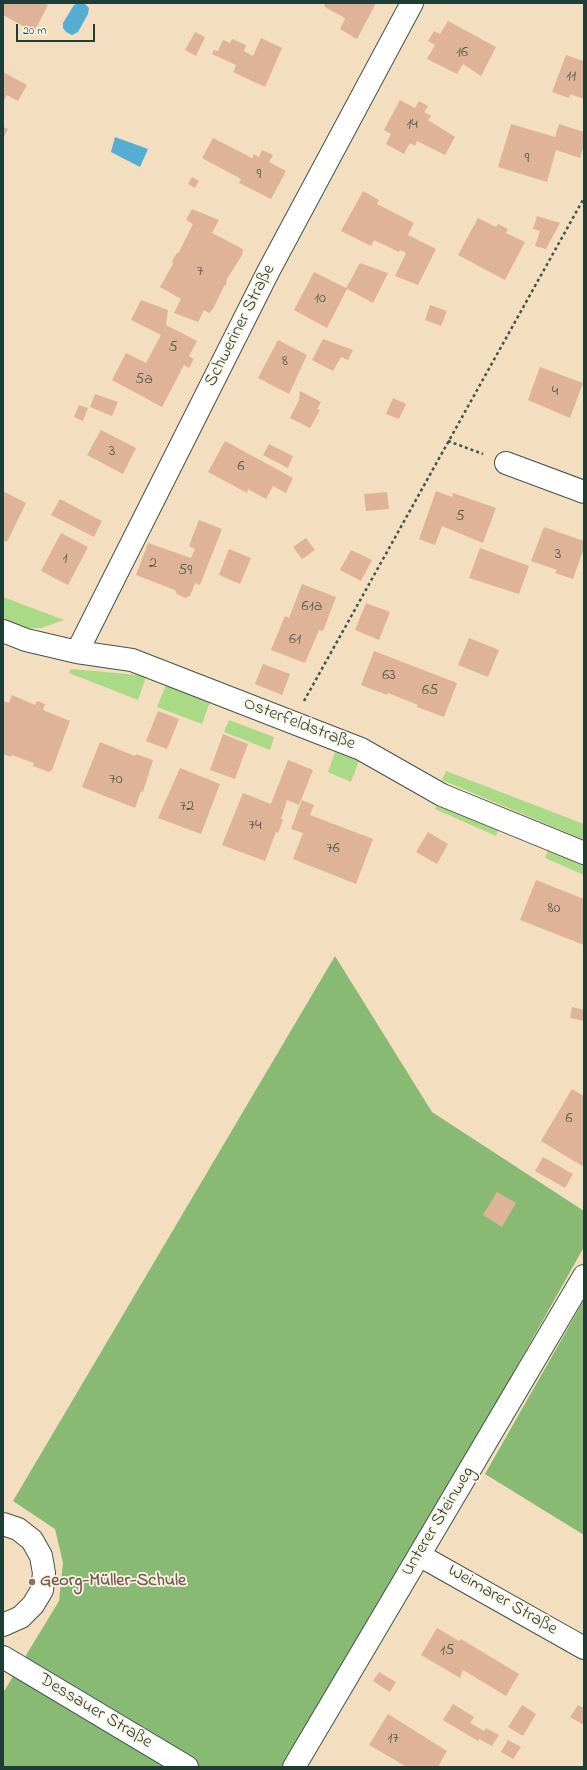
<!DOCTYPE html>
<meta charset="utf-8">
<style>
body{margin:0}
#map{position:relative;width:587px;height:1770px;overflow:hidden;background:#f3dec0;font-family:"Indie Flower",sans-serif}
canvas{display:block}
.frame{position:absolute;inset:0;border:4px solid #1f3d34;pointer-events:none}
.scale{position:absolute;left:16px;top:24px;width:79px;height:18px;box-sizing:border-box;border:2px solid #1f3d34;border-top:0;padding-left:5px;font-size:12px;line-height:14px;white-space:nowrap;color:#1f3d34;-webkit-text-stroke:3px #fcf5e5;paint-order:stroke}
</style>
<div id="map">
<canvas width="587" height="1770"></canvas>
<div class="frame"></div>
<div class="scale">20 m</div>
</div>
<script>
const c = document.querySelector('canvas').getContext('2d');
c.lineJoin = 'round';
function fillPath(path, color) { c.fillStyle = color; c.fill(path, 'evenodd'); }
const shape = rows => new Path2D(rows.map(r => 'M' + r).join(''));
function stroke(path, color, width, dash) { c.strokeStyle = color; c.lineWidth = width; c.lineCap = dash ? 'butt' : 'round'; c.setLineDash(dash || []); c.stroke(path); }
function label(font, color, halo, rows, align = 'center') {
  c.font = font + ' "Indie Flower",sans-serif'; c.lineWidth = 3.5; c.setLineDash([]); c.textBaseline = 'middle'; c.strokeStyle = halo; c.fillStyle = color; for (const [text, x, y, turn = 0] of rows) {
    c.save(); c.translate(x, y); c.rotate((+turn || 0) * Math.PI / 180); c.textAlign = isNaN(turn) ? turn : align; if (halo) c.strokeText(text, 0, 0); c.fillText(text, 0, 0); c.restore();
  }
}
const green = shape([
 [3,597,64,620,41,628,29,628,18,625,5,620,3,615],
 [71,669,138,675,146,677,138,700,69,673],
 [166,685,210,702,202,724,157,707],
 [229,720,274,737,270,750,224,732],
 [335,752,359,761,351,782,328,772],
 [446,771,584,824,584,840,442,780],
 [438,803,499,828,496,836,435,809],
 [548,850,584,865,584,875,545,858]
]);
const forest = shape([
 [335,956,432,1112,584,1211,584,1247,465,1459,284,1767,3,1767,3,1693,59,1601,63,1563,55,1529,13,1501],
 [584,1300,584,1535,485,1474]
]);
const water = shape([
 [79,3,85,4,89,8,88,14,78,32,72,35,66,32,63,28,63,23,74,5],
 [115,137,148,149,140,167,111,152]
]);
const building = shape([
 [3,3,43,3,48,5,34,32,3,15],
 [325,3,376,3,357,39,340,29,345,18,328,9,324,6],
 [448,21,496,47,481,76,463,64,457,74,427,59,435,45,428,41,434,31,440,34],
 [195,32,205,37,196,56,185,50],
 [261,38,282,48,265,87,233,72,236,65,212,54,214,50,218,51,223,40,230,43,232,39,246,45,244,51,253,56],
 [566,55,584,61,584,99,570,94,569,98,552,92],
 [3,72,27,85,18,101,7,95,3,102],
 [400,100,415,108,419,101,428,106,424,112,431,116,428,120,455,137,445,155,417,141,415,146,410,143,404,154,386,144,391,134,384,130],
 [511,124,555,137,559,124,584,132,584,144,580,158,556,150,547,182,498,167],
 [3,127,8,129,3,139],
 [213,138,252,158,254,154,259,157,262,150,273,155,269,162,286,171,271,199,239,183,241,179,202,158],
 [192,177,199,181,195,188,188,184],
 [363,191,379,200,377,204,414,223,408,235,436,249,418,285,395,276,406,253,400,250,399,252,374,240,371,246,341,231],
 [192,209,219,220,212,233,243,249,242,255,227,279,226,285,224,286,213,309,209,313,204,310,198,322,174,313,181,299,160,287,173,264,172,261,177,253,179,252,193,224,186,220],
 [537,216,560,223,546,249,535,246,540,231,533,229],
 [478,218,496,227,498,224,508,229,506,233,525,242,505,280,458,255],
 [360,263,388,273,373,303,347,289,327,328,294,310,314,272,346,288],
 [141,300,168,310,166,325,197,341,189,356,194,359,189,368,184,365,162,407,112,380,126,353,146,363,161,335,131,320],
 [430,305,447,311,441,326,425,320],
 [323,339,353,350,348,360,341,357,333,371,312,360],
 [278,340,307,355,289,394,258,378],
 [540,367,583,383,570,418,528,400],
 [300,391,321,402,317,409,320,410,310,428,290,418,299,400],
 [95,394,118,402,112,416,90,407],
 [393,398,406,404,399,419,386,414],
 [79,405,88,408,83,421,74,417],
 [101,430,136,448,123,474,87,455],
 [225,441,293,478,286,493,273,486,266,499,248,489,247,493,208,472],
 [269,444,293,456,288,468,263,455],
 [3,491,26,503,7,542,3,540],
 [436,491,452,497,453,493,496,508,483,543,442,526,435,545,419,539],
 [387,492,389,509,366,511,364,494],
 [60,499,102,521,94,537,51,515],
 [199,520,222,529,200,585,195,583,190,596,185,598,177,594,175,590,136,575,148,543,191,558,195,549,189,546],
 [544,527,584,541,584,548,573,579,555,573,557,570,531,561],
 [61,533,88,547,68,585,41,571],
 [306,538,315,550,302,559,293,547],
 [480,548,529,566,519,594,469,578],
 [229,549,251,558,240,584,219,575],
 [351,550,372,560,361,581,340,570],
 [302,584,336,597,323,631,319,630,305,663,271,650,285,616,289,618],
 [366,603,390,612,379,640,355,630],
 [469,638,499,650,488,677,458,665],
 [374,651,457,683,444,717,417,707,418,705,388,693,387,695,361,685],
 [263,664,290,674,282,695,255,684],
 [12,695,35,705,37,701,45,704,43,710,70,721,52,770,49,772,33,766,34,763,12,755,11,757,3,754,3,701,9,703],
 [158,711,179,719,167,749,146,741],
 [223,734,248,744,235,779,210,770],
 [100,742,135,756,136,754,153,760,143,792,141,791,135,808,82,787],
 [288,760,313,770,299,805,287,800,281,819,283,820,278,833,276,832,265,861,222,845,243,793,271,804],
 [180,768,220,784,201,834,158,818],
 [302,800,314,805,310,815,373,839,356,884,293,859,303,833,291,829],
 [428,832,448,844,437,864,416,852],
 [536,880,584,899,584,945,520,920],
 [572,1007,584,1010,584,1021,570,1018],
 [572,1089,584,1096,584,1163,582,1166,541,1141],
 [543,1157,573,1174,565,1188,535,1171],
 [497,1192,516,1203,502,1227,483,1215],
 [437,1628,459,1641,461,1639,519,1674,506,1696,463,1670,460,1678,421,1655],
 [379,1672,396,1682,390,1692,373,1681],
 [453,1704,474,1717,470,1723,484,1731,486,1728,499,1735,492,1746,479,1739,478,1741,443,1720],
 [522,1705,536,1714,523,1736,508,1727],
 [578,1705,584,1708,584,1725,570,1717],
 [388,1714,447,1751,438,1767,407,1767,369,1745],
 [508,1740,521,1747,513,1759,501,1752]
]);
const path = shape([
 [448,441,483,454],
 [304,701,584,198]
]);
const minor = shape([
 [506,463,584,492],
 [3,631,26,640,77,652,132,660,361,749,442,795,584,853],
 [77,652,268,272,412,3],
 [3,1524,18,1529,32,1540,41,1556,44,1573,42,1590,33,1605,21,1617,3,1625],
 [419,1555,584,1648],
 [3,1657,187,1767],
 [294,1767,584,1276]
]);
const markers = [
 [32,1582,4,"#8d6e63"]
];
const numberNames = [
 ["16",462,53],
 ["11",571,77],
 ["14",412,125],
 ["9",527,159],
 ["9",259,175],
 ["7",200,272],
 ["10",320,299],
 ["5",173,348],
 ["8",285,362],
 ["5a",144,380],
 ["4",555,392],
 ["3",112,452],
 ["6",241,467],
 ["5",460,517],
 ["3",558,555],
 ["1",65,559],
 ["2",153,564],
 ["59",185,571],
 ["61a",312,607],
 ["61",295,640],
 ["63",389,676],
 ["65",430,691],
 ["70",116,780],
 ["72",187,807],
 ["74",255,826],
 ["76",333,849],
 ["80",554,909],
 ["6",569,1119],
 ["15",447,1651],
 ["17",393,1739]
];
const streetNames = [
 ["Schweriner Straße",241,326,-63],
 ["Osterfeldstraße",299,725,21],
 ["Unterer Steinweg",439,1522,-59],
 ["Weimarer Straße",502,1601,30],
 ["Dessauer Straße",95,1712,31]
];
const educationNames = [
 ["Georg-Müller-Schule",40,1582]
];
fillPath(green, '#abda87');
fillPath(forest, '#88ba74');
fillPath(water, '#56add3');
fillPath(building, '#dfb398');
stroke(minor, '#3f5549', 24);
stroke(path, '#3f5549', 2.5, [3, 3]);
stroke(minor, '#fff', 22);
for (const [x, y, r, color] of markers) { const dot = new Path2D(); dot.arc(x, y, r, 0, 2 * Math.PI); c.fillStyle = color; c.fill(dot); stroke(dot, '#fcf5e5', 1.5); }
label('16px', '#4f5a4d', null, numberNames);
label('18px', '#1f3d34', '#fcf5e5', streetNames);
label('bold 18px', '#785e54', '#fcf5e5', educationNames, 'left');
</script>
